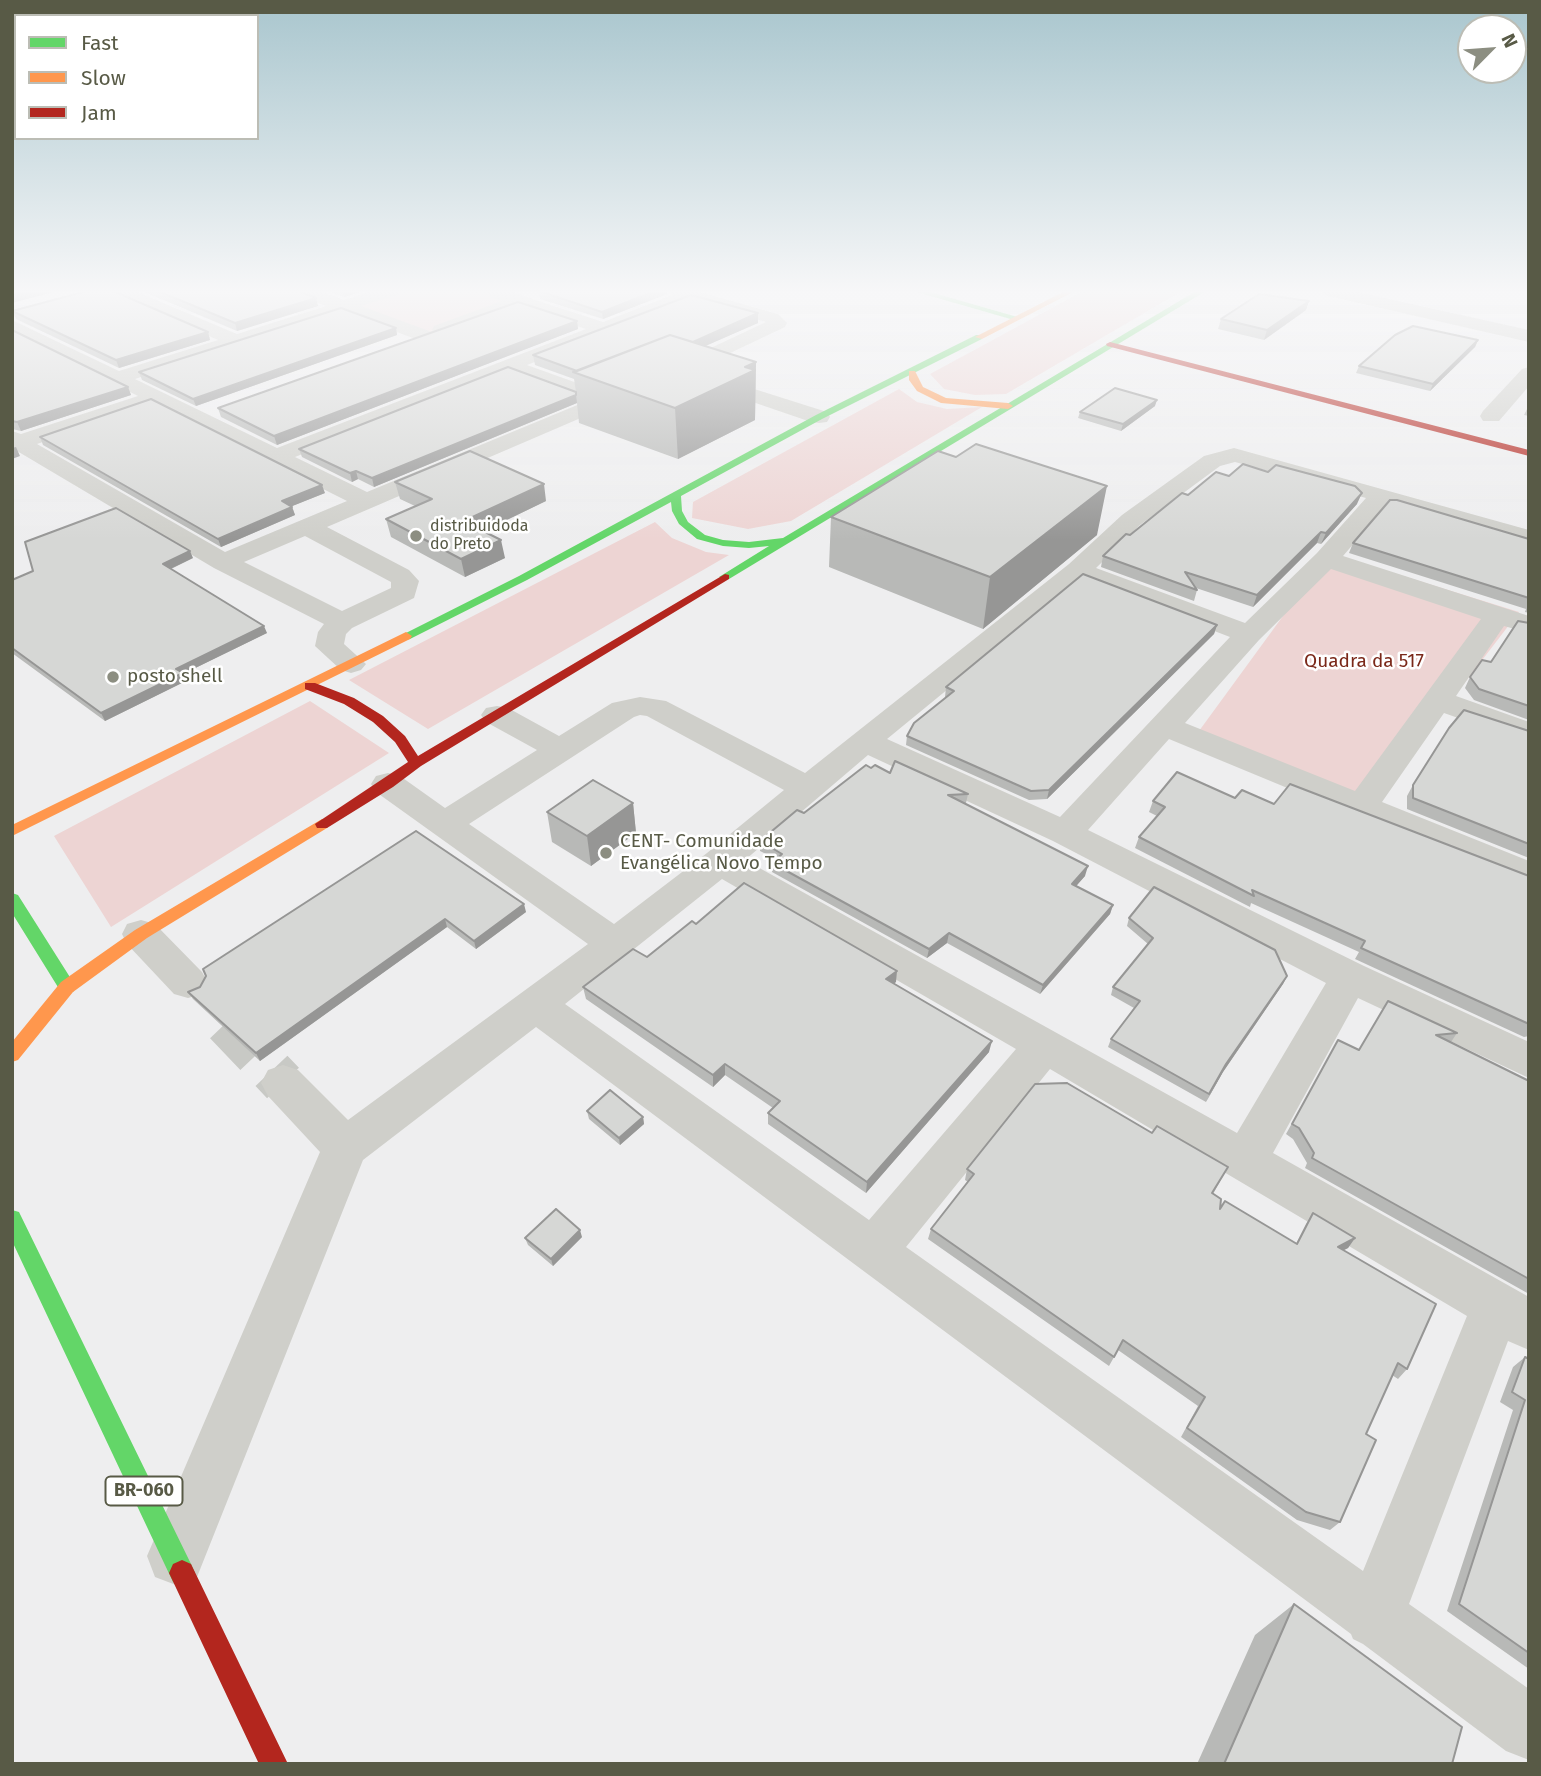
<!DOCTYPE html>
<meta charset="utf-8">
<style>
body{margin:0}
#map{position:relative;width:1541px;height:1776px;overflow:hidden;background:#eeeeef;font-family:"Fira Sans",sans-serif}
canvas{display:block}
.frame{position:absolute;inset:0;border:14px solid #585a46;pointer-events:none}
.legend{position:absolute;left:14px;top:14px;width:245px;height:126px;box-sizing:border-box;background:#fff;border:2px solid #bcbdb5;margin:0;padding:9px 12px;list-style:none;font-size:21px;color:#585a46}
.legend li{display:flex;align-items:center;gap:14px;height:35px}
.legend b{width:35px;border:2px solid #bcbdb5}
.north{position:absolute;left:1457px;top:14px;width:70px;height:70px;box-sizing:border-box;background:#fff;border:2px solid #bcbdb5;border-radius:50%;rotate:65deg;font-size:19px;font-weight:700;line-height:28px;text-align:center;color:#585a46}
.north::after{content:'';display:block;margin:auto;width:24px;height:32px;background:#8c8e81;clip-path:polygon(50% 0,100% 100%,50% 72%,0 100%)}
</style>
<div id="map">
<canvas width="1541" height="1776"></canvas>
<div class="frame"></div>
<ul class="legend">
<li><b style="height:9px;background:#63d668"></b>Fast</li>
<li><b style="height:9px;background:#ff974d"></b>Slow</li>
<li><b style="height:9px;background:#b3261e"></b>Jam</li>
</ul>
<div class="north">N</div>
</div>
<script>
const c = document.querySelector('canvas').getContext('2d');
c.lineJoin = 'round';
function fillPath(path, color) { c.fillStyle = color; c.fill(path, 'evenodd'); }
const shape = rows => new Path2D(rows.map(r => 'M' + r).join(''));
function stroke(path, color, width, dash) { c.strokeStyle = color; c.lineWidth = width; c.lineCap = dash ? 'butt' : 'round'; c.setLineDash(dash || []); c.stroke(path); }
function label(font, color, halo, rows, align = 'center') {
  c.font = font + ' "Fira Sans",sans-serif'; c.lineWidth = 5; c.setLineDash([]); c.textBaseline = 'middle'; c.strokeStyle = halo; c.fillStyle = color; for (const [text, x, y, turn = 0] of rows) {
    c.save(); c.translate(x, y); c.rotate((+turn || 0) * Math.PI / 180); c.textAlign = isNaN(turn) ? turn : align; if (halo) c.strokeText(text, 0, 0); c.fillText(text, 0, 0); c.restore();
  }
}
const green = shape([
 [386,291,511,291,533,299,434,334,348,303],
 [1083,291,1182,291,1006,394,975,395,944,389,930,374],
 [899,389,917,402,947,409,982,407,791,521,748,529,692,518,693,502],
 [655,522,672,538,706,552,729,555,428,729,349,680],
 [1329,553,1519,612,1374,801,1199,731],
 [310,701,389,753,111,927,54,836]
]);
const streetTunnel = shape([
 [226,1023,283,1083]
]);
const street = shape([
 [110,291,135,291,237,334,326,306,297,295,294,291,320,291,344,300,372,291,400,291,397,295,361,306,432,332,434,336,432,340,418,340,343,312,135,379,277,448,586,329,519,307,448,334,434,334,432,330,434,326,502,301,490,297,488,291,508,291,603,322,672,295,667,291,696,291,778,314,787,323,785,327,682,376,668,376,665,372,668,368,766,322,691,301,527,365,605,393,625,386,632,388,635,392,632,396,327,527,409,570,419,581,414,598,352,628,346,634,344,644,366,664,361,670,351,673,341,670,315,646,318,632,324,624,214,568,12,448,12,431,21,434,138,396,12,333,12,320,119,371,218,340,113,295,110,291],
 [509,372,587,401,367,492,295,457,509,372],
 [154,404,347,501,225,552,37,444,154,404],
 [305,536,391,582,391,588,342,611,244,562,305,536],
 [1319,291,1353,291,1529,330,1529,342,1328,296,1319,291],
 [1529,367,1529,386,1499,421,1483,421,1480,416,1483,411,1522,369,1529,367],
 [710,375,827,412,830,417,827,422,819,423,811,422,703,385,700,381,703,377,710,375],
 [1234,448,1529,530,1529,546,1387,505,1343,556,1529,616,1529,633,1504,626,1456,696,1529,722,1529,743,1444,713,1382,802,1529,861,1529,888,1169,739,1088,830,1364,966,1529,1042,1529,1078,1358,998,1273,1153,1529,1297,1529,1350,1508,1341,1409,1604,1529,1689,1529,1760,1506,1751,1363,1644,1353,1639,1351,1634,536,1027,363,1160,197,1577,176,1585,155,1577,147,1556,320,1152,268,1096,261,1083,268,1070,283,1065,298,1070,348,1120,588,944,376,792,371,784,376,776,388,773,400,776,445,808,537,750,486,722,481,715,486,708,497,706,508,708,559,736,612,703,640,697,666,701,805,773,1069,564,1122,515,1204,456,1234,448],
 [1235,462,1366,498,1317,553,1245,623,1096,568,1140,525,1220,466,1235,462],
 [1331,569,1481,619,1355,791,1185,723,1259,640,1331,569],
 [1081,580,1230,637,1060,817,887,739,1081,580],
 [640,715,647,716,784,790,707,853,614,924,469,824,634,717,640,715],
 [868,755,1053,841,1326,983,1237,1133,745,860,868,755],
 [722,879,1016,1049,869,1220,565,1004,722,879],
 [1050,1069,1467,1316,1363,1571,906,1247,1050,1069],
 [141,920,155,924,202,972,208,983,202,994,188,998,174,994,127,944,122,934,127,924,141,920]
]);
const fast = shape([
 [913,291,927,291,1021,318,1014,320,913,291],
 [1196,291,1206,291,729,579,719,577,769,546,749,548,723,546,697,539,679,524,672,511,671,502,527,580,410,639,406,640,400,636,519,576,816,415,976,335,982,335,982,339,822,419,681,496,682,511,688,522,705,535,723,540,749,542,783,538,1196,291],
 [12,893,18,895,73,982,76,987,73,992,61,992,12,913,12,893],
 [12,1210,19,1212,191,1564,195,1573,191,1582,182,1586,173,1582,12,1241,12,1210]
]);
const slow = shape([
 [1065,291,1075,291,982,339,975,337,1065,291],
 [909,371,915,371,923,387,946,398,1008,403,1013,406,1008,409,941,403,917,391,909,380,909,371],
 [406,632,412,636,410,639,12,836,12,825,406,632],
 [322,819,327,820,329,824,327,828,147,938,73,992,18,1060,12,1062,12,1042,61,982,135,930,322,819]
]);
const jam = shape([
 [1110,342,1529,450,1529,456,1107,346,1106,344,1110,342],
 [725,574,729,575,729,579,421,766,393,787,327,828,317,828,315,824,408,762,395,742,373,722,344,704,305,689,305,683,315,683,354,698,383,716,405,736,418,756,725,574],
 [182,1560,191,1564,288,1764,259,1764,169,1573,173,1564,182,1560]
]);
const wall = shape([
 [142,291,298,291,316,298,318,306,237,331],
 [328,291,363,291,344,297],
 [539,291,667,291,667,294,603,319,540,299],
 [1309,301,1306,310,1264,340,1218,329,1221,319],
 [12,311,208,332,210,340,119,368,16,319],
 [758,313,758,323,705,346,756,362,755,420,678,459,579,423,577,403,374,487,358,479,352,482,302,457,299,449,576,392,574,379,535,365,533,355],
 [577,321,578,329,277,445,221,417,218,408],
 [396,328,397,335,196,406,142,380,139,372],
 [12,330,128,387,131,395,21,431,12,429],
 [1478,340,1475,347,1430,391,1356,373,1359,366],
 [1529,405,1529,416,1524,415],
 [1155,406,1121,431,1078,418,1080,412],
 [40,437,325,493,292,506,295,515,221,547,43,445],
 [956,457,1097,535,983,629,829,567,831,517],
 [1229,476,1357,504,1321,544,1317,543,1253,607,1196,588,1197,590,1194,601,1101,567,1103,556,1130,535,1188,495],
 [395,482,546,501,486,530,486,533,505,558,465,577,391,537,386,519,415,506,400,499],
 [1529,539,1529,613,1525,612,1526,609,1349,553,1353,543],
 [193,558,171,569,267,633,183,674,186,681,105,721,12,653,12,580],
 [1529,623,1529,720,1474,700,1465,688,1470,677,1491,662],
 [1217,625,1214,634,1047,799,1029,800,906,745,907,736,946,697,945,697,946,687],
 [1529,731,1529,858,1407,809,1407,796,1413,785],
 [871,768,968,794,966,803,964,804,1085,876,1076,886,1113,905,1110,914,1040,994,947,943,927,958,772,872,772,863,776,859,760,851,760,841],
 [1235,798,1274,804,1529,876,1529,1036,1524,1037,1355,959,1359,952,1251,903,1250,907,1135,848,1139,837,1157,816,1149,812,1153,801],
 [633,803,636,833,591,866,552,842,547,812],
 [416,831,526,912,476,949,447,927,260,1061,193,999,188,992,200,987],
 [1129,918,1287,976,1283,984,1223,1072,1206,1102,1108,1047,1111,1039,1134,1008,1111,995,1113,987,1148,944,1127,926],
 [696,924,896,982,894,983,989,1052,866,1193,768,1124,768,1113,773,1108,725,1075,713,1087,586,999,583,987,647,957],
 [1388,1001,1457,1033,1451,1042,1529,1081,1529,1294,1305,1168,1307,1163,1293,1139,1286,1134,1338,1040,1359,1050],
 [587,1111,643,1117,644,1124,620,1145,589,1119],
 [1152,1133,1228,1167,1213,1194,1220,1209,1296,1244,1306,1224,1313,1213,1355,1238,1348,1248,1344,1250,1407,1369,1398,1379,1392,1375,1366,1434,1340,1522,1330,1530,1297,1520,1181,1437,1198,1406,1118,1350,1109,1366,928,1239,931,1229,968,1182,965,1180,967,1169],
 [582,1237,553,1266,528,1245,525,1238],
 [1525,1357,1529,1359,1529,1669,1447,1611,1513,1410,1500,1402,1513,1367],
 [1294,1604,1452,1764,1197,1764,1255,1635]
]);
const shadedWall = shape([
 [25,291,57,291,12,303,12,295],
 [343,291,363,291,344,297],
 [655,291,667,291,667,294,603,319,602,312],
 [316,298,318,306,237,331,235,323],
 [1309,301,1306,310,1264,340,1267,330],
 [758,313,758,323,614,386,605,380],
 [577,321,578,329,277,445,274,436],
 [396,328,397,335,196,406,193,399],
 [208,332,210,340,119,368,116,360],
 [1478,340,1475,347,1430,391,1433,384],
 [756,362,755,420,678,459,675,408],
 [128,387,131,395,21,431,17,422],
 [576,395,577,403,374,487,372,478],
 [1157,400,1155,406,1121,431,1123,424],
 [16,447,20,456,12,459,12,448],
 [356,471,358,479,352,482,350,473],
 [544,484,546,501,486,530,489,546,466,520],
 [322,485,325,493,285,509,282,501],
 [1107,486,1097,535,983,629,990,577],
 [1362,493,1357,504,1321,544,1326,533],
 [292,507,295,515,221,547,218,539],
 [1321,532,1317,543,1253,607,1257,595],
 [501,540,505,558,465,577,461,559],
 [190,551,193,558,166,571,163,564],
 [1217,625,1214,634,1047,799,1049,790],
 [264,626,267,633,183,674,186,681,105,721,101,713,176,669],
 [633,803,636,833,591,866,587,836],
 [1088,866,1085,876,1070,893,1072,884],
 [524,904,526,912,476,949,474,941],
 [1113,905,1110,914,1040,994,1043,985],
 [445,919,447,927,260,1061,256,1053],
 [949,933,947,943,927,958,929,949],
 [897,971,896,982,885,990,886,979],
 [1287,976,1283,984,1223,1072,1206,1102,1226,1064],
 [992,1041,989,1052,866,1193,867,1182],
 [725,1064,725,1075,713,1087,713,1075],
 [643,1117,644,1124,620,1145,619,1138],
 [580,1230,582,1237,553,1266,551,1259],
 [1355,1238,1348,1248,1330,1257,1338,1247]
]);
const building = shape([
 [12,291,25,291,12,295,12,291],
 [87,291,113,291,208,332,116,360,12,311,87,291],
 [158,291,298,291,316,298,235,323,158,291],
 [539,291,655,291,602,312,539,291],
 [1259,294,1309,301,1267,330,1221,319,1259,294],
 [691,295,758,313,693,342,670,335,577,371,533,355,691,295],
 [518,302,577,321,274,436,218,408,518,302],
 [341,308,396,328,193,399,139,372,341,308],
 [1413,326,1478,340,1433,384,1359,366,1395,335,1413,326],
 [12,330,128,387,17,422,12,421,12,330],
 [670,335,756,362,745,367,755,370,675,408,573,372,670,335],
 [508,367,576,392,576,395,372,478,356,471,350,473,299,449,508,367],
 [1115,388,1157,400,1123,424,1080,412,1115,388],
 [151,399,322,485,282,501,292,507,218,539,40,437,151,399],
 [976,444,1107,486,990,577,831,517,938,451,956,457,976,444],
 [470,451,544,484,466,520,485,528,481,530,501,540,461,559,386,519,432,499,395,482,470,451],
 [1243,464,1268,472,1276,465,1355,486,1362,493,1326,533,1321,532,1257,595,1185,572,1197,590,1103,556,1126,534,1130,535,1182,493,1188,495,1216,472,1229,476,1243,464],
 [1390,500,1397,500,1529,539,1529,598,1353,543,1390,500],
 [116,508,190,551,163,564,264,626,176,669,183,673,101,713,12,648,12,580,33,571,25,542,116,508],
 [1083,574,1217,625,1049,790,1031,791,907,736,914,723,954,691,946,687,1083,574],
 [1518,621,1529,623,1529,706,1479,689,1470,677,1482,660,1491,662,1518,621],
 [1464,710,1529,731,1529,844,1413,798,1413,785,1449,728,1464,710],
 [895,761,968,794,948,795,1088,866,1072,884,1113,905,1043,985,949,933,929,949,772,863,782,854,760,841,797,810,804,813,866,765,871,768,875,765,890,773,895,761],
 [1177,772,1235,798,1242,790,1274,804,1290,784,1529,876,1529,1024,1361,948,1365,941,1252,890,1254,896,1139,837,1165,807,1153,801,1177,772],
 [593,780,633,803,587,836,547,812,593,780],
 [416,831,524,904,474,941,445,919,256,1053,188,992,200,987,206,976,203,969,416,831],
 [744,883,897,971,886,979,992,1041,867,1182,768,1113,780,1101,725,1064,713,1075,583,987,633,949,647,957,692,921,696,924,744,883],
 [1154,887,1275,950,1287,976,1226,1064,1209,1094,1111,1039,1140,1001,1113,987,1153,938,1129,918,1154,887],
 [1388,1001,1457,1033,1436,1035,1529,1081,1529,1279,1312,1158,1314,1153,1299,1128,1292,1124,1338,1040,1359,1050,1388,1001],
 [1067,1083,1152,1133,1157,1126,1228,1167,1212,1193,1221,1199,1220,1209,1225,1201,1297,1244,1313,1213,1355,1238,1338,1247,1436,1304,1407,1369,1398,1363,1366,1434,1376,1440,1340,1522,1306,1512,1187,1428,1205,1397,1123,1340,1114,1357,931,1229,974,1174,967,1169,1035,1084,1067,1083],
 [610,1090,643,1117,619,1138,587,1111,610,1090],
 [556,1209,580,1230,551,1259,525,1238,556,1209],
 [1525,1357,1529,1359,1529,1653,1459,1604,1525,1400,1512,1392,1525,1357],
 [1294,1604,1462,1727,1452,1764,1224,1764,1294,1604]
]);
const markers = [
 [416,536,7,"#8c8e81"],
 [113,677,7,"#8c8e81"],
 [606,853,7,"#8c8e81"]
];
const farPoinames = [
 ["distribuidoda",430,527],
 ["do Preto",430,545]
];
const shields = [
 [144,1491,77]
];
const shieldNames = [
 ["BR-060",144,1491]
];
const parkNames = [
 ["Quadra da 517",1364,662]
];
const poiNames = [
 ["posto shell",127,677],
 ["CENT- Comunidade",620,842],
 ["Evangélica Novo Tempo",620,864]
];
fillPath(green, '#edd4d3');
stroke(streetTunnel, '#c8c9c5', 44, [44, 22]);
fillPath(street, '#cfcfca');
fillPath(fast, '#63d668');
fillPath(slow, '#ff974d');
fillPath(jam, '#b3261e');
fillPath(wall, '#b8b9b7');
fillPath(shadedWall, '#969695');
fillPath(building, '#d6d7d5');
stroke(building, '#969695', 2);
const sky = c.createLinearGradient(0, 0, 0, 540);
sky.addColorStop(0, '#a9c6ce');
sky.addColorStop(0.54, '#f7f7f8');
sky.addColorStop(1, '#f7f7f800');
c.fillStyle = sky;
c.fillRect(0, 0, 1541, 540);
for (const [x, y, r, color] of markers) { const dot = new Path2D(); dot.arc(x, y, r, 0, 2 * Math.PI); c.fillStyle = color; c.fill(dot); stroke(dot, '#fff', 2.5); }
label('16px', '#585a46', '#fff', farPoinames, 'left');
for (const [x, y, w] of shields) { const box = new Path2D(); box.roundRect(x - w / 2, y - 14.5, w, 29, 5); c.fillStyle = '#fff'; c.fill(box); stroke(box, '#585a46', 2); }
label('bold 18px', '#585a46', null, shieldNames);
label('19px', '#7a2819', '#fff', parkNames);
label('19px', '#585a46', '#fff', poiNames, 'left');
</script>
